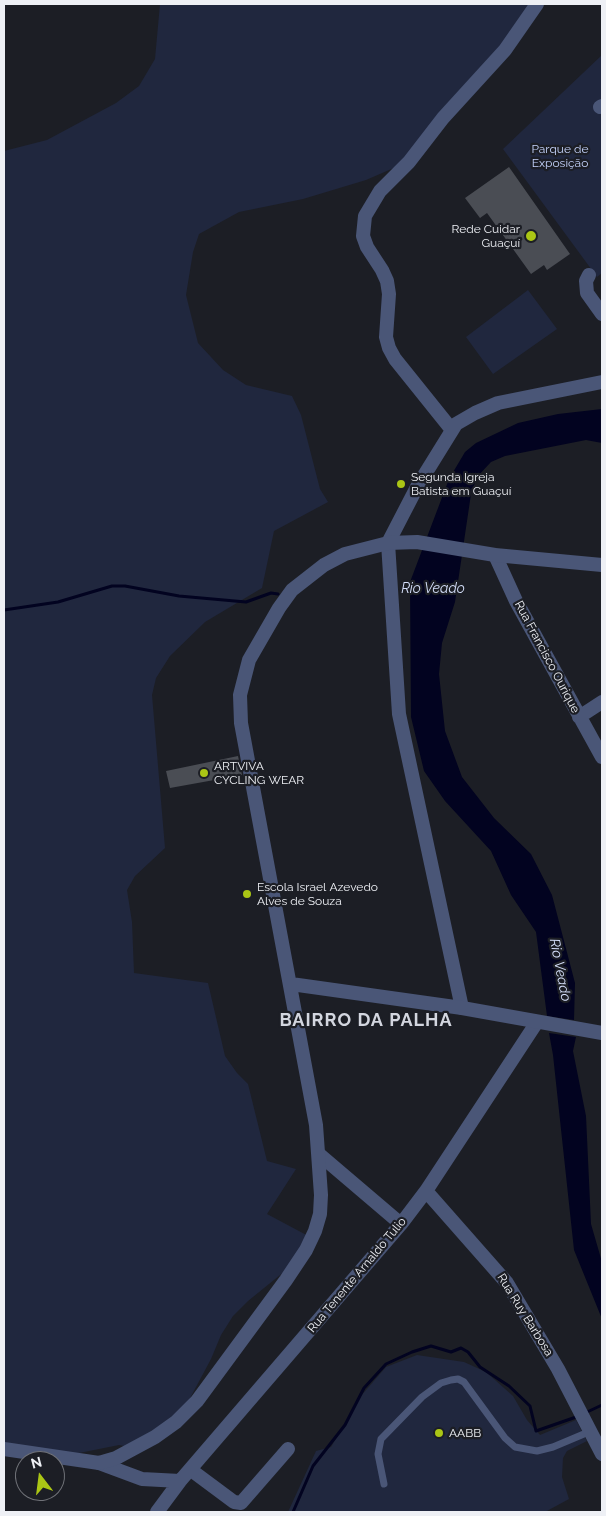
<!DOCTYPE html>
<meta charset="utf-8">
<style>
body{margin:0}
#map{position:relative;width:606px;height:1516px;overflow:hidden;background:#1c1e25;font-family:Raleway,sans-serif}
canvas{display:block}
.frame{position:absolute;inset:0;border:5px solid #eef0f5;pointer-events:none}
.north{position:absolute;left:15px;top:1451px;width:50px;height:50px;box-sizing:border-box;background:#1c1e25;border:1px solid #707278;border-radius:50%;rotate:345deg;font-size:14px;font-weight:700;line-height:20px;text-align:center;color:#eef0f5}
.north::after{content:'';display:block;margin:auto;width:18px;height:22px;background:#abc615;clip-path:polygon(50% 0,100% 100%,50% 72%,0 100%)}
</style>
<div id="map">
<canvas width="606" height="1516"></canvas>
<div class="frame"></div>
<div class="north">N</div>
</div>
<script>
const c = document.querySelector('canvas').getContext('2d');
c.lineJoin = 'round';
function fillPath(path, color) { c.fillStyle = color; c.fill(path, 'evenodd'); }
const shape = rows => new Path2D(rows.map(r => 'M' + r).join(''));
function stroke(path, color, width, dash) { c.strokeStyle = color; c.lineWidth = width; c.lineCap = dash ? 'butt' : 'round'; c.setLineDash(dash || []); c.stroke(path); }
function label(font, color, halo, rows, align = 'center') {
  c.font = font + ' Raleway,sans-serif'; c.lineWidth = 4.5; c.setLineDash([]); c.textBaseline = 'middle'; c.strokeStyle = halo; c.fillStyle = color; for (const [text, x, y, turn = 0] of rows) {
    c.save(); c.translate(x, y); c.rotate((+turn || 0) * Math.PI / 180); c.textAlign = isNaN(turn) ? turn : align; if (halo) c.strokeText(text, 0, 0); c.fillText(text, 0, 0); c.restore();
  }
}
const green = shape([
 [160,4,542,4,396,167,366,180,303,199,239,212,199,234,193,252,186,295,198,343,223,370,246,385,292,396,301,415,320,489,328,502,274,531,262,588,205,622,170,656,156,678,152,695,165,848,135,876,127,890,132,922,134,973,208,983,225,1056,237,1073,248,1084,267,1161,296,1169,267,1214,312,1238,285,1271,248,1301,233,1316,221,1335,211,1359,181,1415,129,1447,119,1445,74,1454,35,1450,4,1442,4,151,47,140,116,103,139,86,155,59],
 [602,55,602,273,597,277,503,149],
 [528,290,557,329,493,374,466,337],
 [417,1355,464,1362,486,1372,513,1396,527,1420,540,1435,576,1420,587,1441,567,1451,563,1458,562,1477,569,1499,545,1512,288,1512,316,1451,331,1447,360,1397,386,1367]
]);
const water = shape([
 [602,409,602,443,586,440,505,456,491,462,477,477,471,494,455,602,442,643,439,674,445,731,462,777,494,818,531,854,552,895,575,983,574,1020,547,1016,536,932,511,895,491,851,445,801,424,771,411,717,410,582,449,479,465,452,476,443,518,423,558,414],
 [549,1033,576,1037,573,1051,586,1116,591,1224,602,1262,602,1319,574,1250,553,1055]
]);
const stream = shape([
 [4,610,58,602,112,586,125,586,179,596,246,602,271,593,278,594],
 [585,1413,602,1405],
 [293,1512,313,1466,345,1425,364,1388,386,1364,412,1352,431,1346,451,1352,461,1348,468,1352,480,1367,509,1386,530,1406,536,1431,579,1416]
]);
const building = shape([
 [509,167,570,254,547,270,544,265,531,274,487,213,480,218,465,198],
 [238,756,242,775,170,788,166,771]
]);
const service = shape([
 [384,1484,378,1454,381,1439,422,1397,441,1383,451,1380,458,1379,464,1382,505,1438,515,1447,537,1451,553,1447,591,1431]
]);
const minor = shape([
 [600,107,602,106],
 [589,275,586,281,587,293,602,314],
 [452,430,395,359,389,348,386,337,389,294,387,281,382,270,367,247,363,236,365,216,380,191,409,162,443,118,505,50,537,4],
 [495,555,516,601,602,757],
 [579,717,602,702],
 [462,1008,399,714,388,543,417,487,456,424,475,413,498,403,602,382],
 [320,1155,401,1224],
 [426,1191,507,1283,558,1369,602,1454],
 [99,1463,142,1479,180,1481],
 [191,1470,234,1502,241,1503,288,1449],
 [157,1512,180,1481,401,1224,426,1191,537,1022]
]);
const tertiary = shape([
 [291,984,462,1008,602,1033],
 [4,1449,99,1463,116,1458,155,1437,176,1422,197,1401,286,1280,306,1250,315,1231,320,1214,321,1195,316,1125,241,723,240,695,249,660,279,608,292,590,324,565,345,554,388,543,417,542,495,555,602,565]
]);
const markers = [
 [531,236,6,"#abc615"],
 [401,484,5,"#abc615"],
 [204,773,5,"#abc615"],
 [247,894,5,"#abc615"],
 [439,1433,5,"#abc615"]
];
const parkNames = [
 ["Parque de",560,149],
 ["Exposição",560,163]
];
const poiNames = [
 ["Rede Cuidar",520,229,"right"],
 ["Guaçuí",520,243,"right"],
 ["Segunda Igreja",411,477],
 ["Batista em Guaçuí",411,491],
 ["ARTVIVA",214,766],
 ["CYCLING WEAR",214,780],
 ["Escola Israel Azevedo",257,887],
 ["Alves de Souza",257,901],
 ["AABB",449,1433]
];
const streetNames = [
 ["Rua Francisco Ourique",547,657,62],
 ["Rua Tenente Arnaldo Tulio",357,1275,-50],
 ["Rua Ruy Barbosa",525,1315,58]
];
const waterNames = [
 ["Rio Veado",433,589],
 ["Rio Veado",560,970,79]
];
const districtNames = [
 ["BAIRRO DA PALHA",366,1021]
];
fillPath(green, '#20273e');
fillPath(water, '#020320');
stroke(stream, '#020320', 3);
fillPath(building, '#4a4d54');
stroke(service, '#4a5677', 7);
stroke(minor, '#4a5677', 14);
stroke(tertiary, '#4a5677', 14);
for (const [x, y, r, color] of markers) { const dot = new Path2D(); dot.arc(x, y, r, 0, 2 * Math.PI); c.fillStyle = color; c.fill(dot); stroke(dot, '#1c1e25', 2); }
label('12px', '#c5d3fb', '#1c1e25', parkNames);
label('12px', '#eef0f5', '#1c1e25', poiNames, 'left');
label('12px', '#eef0f5', '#1c1e25', streetNames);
label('italic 14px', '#d5dffa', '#1c1e25', waterNames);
c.letterSpacing = '1px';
label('bold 18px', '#d3d6df', '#1c1e25', districtNames);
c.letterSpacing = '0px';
</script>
